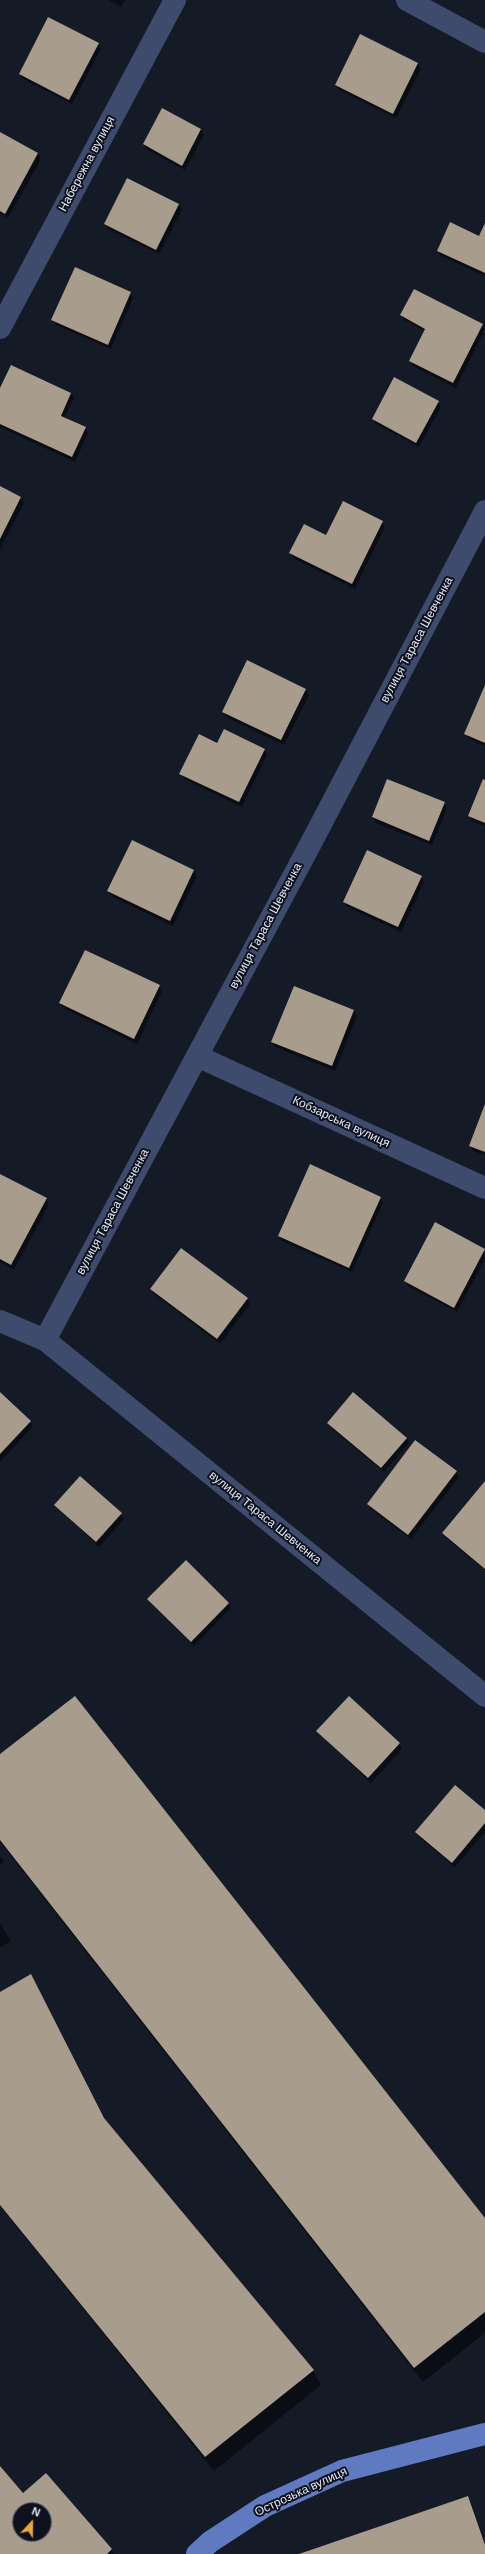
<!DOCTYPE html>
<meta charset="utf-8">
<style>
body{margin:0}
#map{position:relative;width:485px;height:2554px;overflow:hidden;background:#151a27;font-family:Helvetica,sans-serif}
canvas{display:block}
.north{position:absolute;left:12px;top:2502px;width:40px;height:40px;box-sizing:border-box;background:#0d111e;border:1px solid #636772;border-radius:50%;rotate:22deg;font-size:11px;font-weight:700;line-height:16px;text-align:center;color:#e3e7f1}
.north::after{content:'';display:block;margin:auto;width:14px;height:18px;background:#eba939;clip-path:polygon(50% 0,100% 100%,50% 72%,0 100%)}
</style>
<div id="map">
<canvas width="485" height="2554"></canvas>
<div class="north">N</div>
</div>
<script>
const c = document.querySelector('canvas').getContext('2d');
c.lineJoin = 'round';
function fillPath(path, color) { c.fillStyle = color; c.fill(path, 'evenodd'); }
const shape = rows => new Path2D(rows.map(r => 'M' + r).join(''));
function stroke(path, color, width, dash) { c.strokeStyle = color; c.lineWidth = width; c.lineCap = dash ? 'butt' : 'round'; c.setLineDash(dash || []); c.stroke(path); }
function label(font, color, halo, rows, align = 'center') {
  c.font = font + ' Helvetica,sans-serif'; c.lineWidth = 4; c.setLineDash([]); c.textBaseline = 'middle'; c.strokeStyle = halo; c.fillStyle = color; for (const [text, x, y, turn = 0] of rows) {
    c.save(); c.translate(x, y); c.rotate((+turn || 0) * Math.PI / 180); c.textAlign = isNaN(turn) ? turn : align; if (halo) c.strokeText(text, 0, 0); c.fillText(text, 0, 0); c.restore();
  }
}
const shadow = shape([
 [108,0,125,0,121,7],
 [360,36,418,64,421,69,396,118,339,90,336,85],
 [98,44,101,49,72,104,23,79,20,74],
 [162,110,201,130,204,135,185,170,147,150,144,144],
 [0,133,38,154,41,159,8,218,0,214],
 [179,205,182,210,159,254,108,229,105,224],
 [485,226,485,276,441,256,438,251,480,237],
 [414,290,483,325,485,329,456,388,413,366,410,361,425,331,404,320,401,315],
 [130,293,133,298,111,349,56,325,53,320],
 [0,391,71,393,74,398,64,418,85,428,88,433,75,462,0,427],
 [438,402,441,407,419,447,376,424,373,419],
 [0,487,21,498,24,503,0,549],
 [382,522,385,527,355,589,293,558,290,553,326,536],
 [247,661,306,690,309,695,284,745,226,717,223,712],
 [485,687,485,746,469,739,466,734],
 [217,744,264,749,267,755,242,807,184,779,181,774],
 [388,780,444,803,447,808,432,845,376,823,373,817],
 [485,781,485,826,472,821,469,816],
 [194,871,197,876,173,926,111,896,108,891],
 [421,877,424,882,401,932,347,907,344,902],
 [159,986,162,991,137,1044,63,1008,60,1003],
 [294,987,354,1011,357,1016,335,1071,275,1047,272,1041],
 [485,1106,485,1155,473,1151,470,1146],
 [0,1175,46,1199,49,1204,14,1270,0,1262],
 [380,1197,383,1203,352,1272,282,1241,279,1236],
 [484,1250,485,1259,457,1312,408,1286,405,1281],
 [151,1289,247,1298,250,1304,220,1344,154,1294],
 [0,1394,33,1426,0,1462],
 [328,1423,406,1438,409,1443,384,1472,331,1428],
 [456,1472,459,1477,411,1539,371,1509,368,1504],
 [80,1477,124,1519,99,1547,55,1505],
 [485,1484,485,1570,446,1538,443,1533],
 [149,1600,228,1603,231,1608,194,1646],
 [317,1731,399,1744,402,1749,371,1783],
 [0,1755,485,2220,485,2333,423,2382,0,1842],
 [485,1811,485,1832,455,1867,419,1837,416,1832],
 [0,1855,4,1862,0,1865],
 [0,1923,11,1941,0,1947],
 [0,1993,313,2370,321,2385,214,2471,0,2206],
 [0,2468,23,2495,46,2475,114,2554,0,2554],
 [20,2510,44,2510,44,2534,20,2534],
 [468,2497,473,2507,485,2541,473,2506,471,2506,485,2554,302,2554]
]);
const building = shape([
 [48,17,99,43,69,100,19,74],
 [360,34,418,63,393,114,335,85],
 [162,108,201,129,182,166,143,144],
 [0,132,38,153,5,214,0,211],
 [127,178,179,204,156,250,104,224],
 [450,222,479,236,485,223,485,273,437,251],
 [75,267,131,292,108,345,51,320],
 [414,289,483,324,453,383,409,361,425,329,400,315],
 [11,365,71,393,61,416,86,427,72,457,0,424,0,388],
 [394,377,439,401,416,443,372,419],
 [0,486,21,497,0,539],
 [343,501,383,521,352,584,289,553,304,524,326,535],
 [247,660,306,689,281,740,222,712],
 [485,685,485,743,464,734],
 [224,729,265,749,239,802,179,774,199,734,217,743],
 [387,779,445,802,429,841,372,817],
 [483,779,485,780,485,823,468,816],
 [132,840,194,870,170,921,107,891],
 [367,850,422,876,398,927,343,902],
 [85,950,160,985,134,1039,59,1003],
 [294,986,354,1010,332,1066,271,1042],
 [485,1104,485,1152,469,1146],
 [310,1164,381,1197,349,1268,278,1236],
 [0,1174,47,1198,11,1265,0,1259],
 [435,1222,485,1249,454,1308,404,1281],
 [181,1248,248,1298,217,1339,150,1289],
 [0,1392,31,1421,0,1454],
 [353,1392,407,1438,381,1468,327,1423],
 [415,1440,457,1471,408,1535,367,1504],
 [80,1476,122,1513,96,1542,54,1505],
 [485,1481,485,1569,442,1533],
 [186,1560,229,1603,191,1642,147,1599],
 [75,1696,485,2218,485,2312,414,2368,0,1840,0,1754],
 [349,1696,400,1743,368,1778,316,1731],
 [455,1785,485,1810,485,1823,452,1863,415,1832],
 [31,1974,104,2118,314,2370,205,2457,0,2205,0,1992],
 [0,2466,23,2493,46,2473,112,2549,107,2554,0,2554],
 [20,2510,44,2510,44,2534,20,2534],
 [468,2496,485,2545,485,2554,299,2554]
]);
const minor = shape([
 [407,0,485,42],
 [0,328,175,0],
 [197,1056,485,1188],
 [0,1321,45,1340,485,1696],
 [45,1340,310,845,485,511]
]);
const major = shape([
 [197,2554,210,2542,265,2506,342,2471,485,2434]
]);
const streetNames = [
 ["Набережна вулиця",87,164,-62],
 ["вулиця Тараса Шевченка",417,640,-62],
 ["вулиця Тараса Шевченка",266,926,-62],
 ["Кобзарська вулиця",341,1122,25],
 ["вулиця Тараса Шевченка",113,1212,-62],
 ["вулиця Тараса Шевченка",265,1518,39],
 ["Острозька вулиця",301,2492,-25]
];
fillPath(shadow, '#0007');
fillPath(building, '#a89c8c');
stroke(minor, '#3e4b6d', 22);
stroke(major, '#607ac1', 22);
label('12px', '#e3e7f1', '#0d111e', streetNames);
</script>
